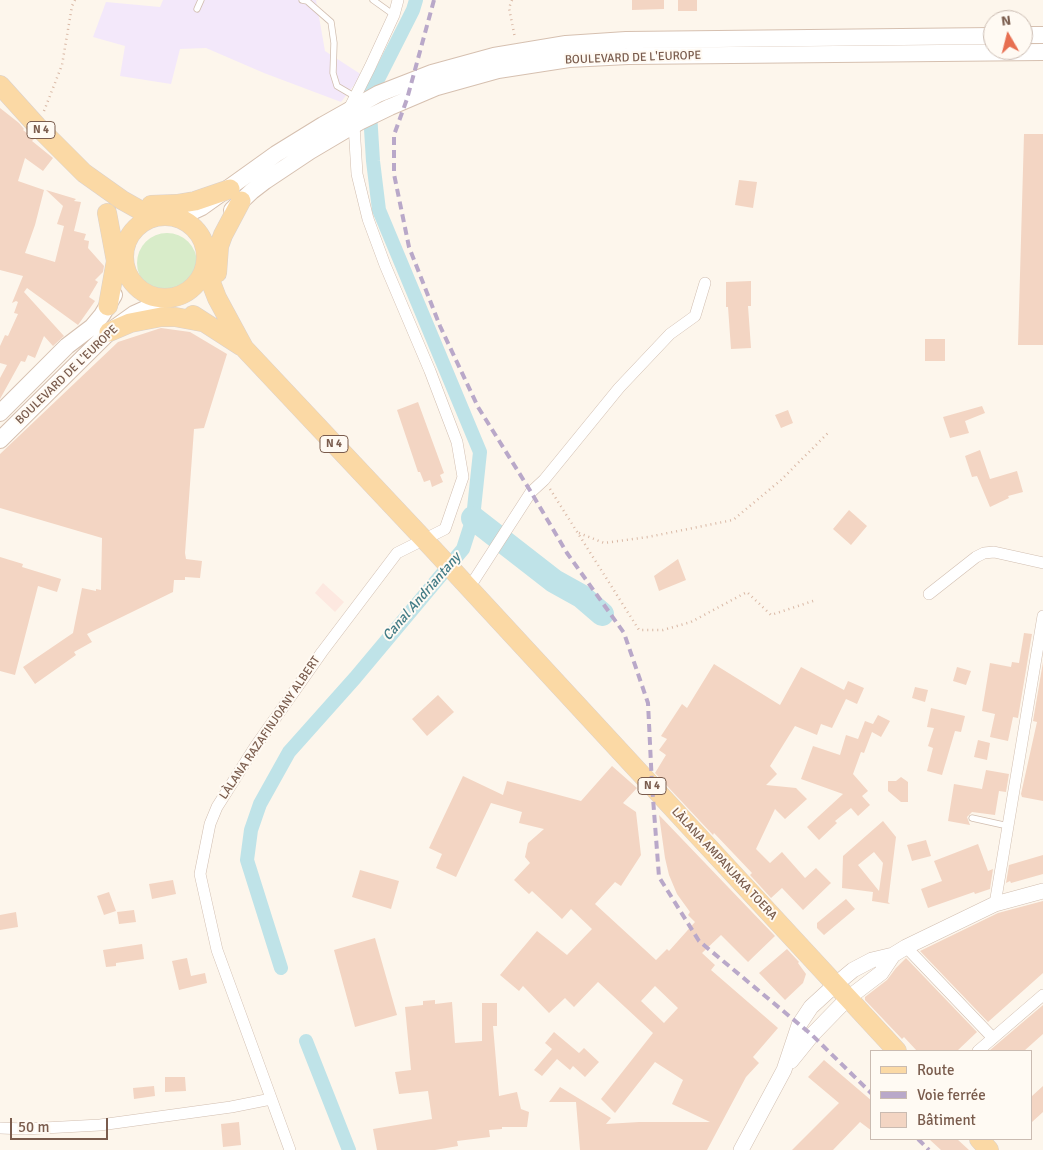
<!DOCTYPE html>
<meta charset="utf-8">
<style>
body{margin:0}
#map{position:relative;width:1043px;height:1150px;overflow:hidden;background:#fdf6ec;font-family:Signika,sans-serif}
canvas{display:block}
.legend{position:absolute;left:870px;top:1050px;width:162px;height:90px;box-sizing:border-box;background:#fffaf3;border:1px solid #cabbb1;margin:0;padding:6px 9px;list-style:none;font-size:15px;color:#7a5c4d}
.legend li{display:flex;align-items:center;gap:10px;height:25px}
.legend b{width:25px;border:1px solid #cabbb1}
.north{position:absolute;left:983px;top:10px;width:50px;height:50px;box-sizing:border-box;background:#fffaf3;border:1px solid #cabbb1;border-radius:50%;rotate:352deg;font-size:14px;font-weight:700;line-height:20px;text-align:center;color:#7a5c4d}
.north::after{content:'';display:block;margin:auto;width:18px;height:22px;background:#e76f51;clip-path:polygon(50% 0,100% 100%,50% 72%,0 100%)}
.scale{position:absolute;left:10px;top:1118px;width:98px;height:22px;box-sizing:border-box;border:2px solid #7a5c4d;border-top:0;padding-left:6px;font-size:15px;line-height:18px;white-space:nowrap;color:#7a5c4d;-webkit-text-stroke:4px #fffaf3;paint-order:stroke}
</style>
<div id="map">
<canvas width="1043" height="1150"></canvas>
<ul class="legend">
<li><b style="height:6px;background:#fbd9a5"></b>Route</li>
<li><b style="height:6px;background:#b9a8c9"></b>Voie ferrée</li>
<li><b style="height:14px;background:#f3d5c3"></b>Bâtiment</li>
</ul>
<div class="north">N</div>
<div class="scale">50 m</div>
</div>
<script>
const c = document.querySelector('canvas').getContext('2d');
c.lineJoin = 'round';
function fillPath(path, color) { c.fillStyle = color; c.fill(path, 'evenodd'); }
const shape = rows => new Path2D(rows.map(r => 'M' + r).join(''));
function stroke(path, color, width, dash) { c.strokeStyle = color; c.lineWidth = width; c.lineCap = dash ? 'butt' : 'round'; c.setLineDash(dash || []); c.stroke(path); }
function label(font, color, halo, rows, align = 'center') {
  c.font = font + ' Signika,sans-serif'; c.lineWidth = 4; c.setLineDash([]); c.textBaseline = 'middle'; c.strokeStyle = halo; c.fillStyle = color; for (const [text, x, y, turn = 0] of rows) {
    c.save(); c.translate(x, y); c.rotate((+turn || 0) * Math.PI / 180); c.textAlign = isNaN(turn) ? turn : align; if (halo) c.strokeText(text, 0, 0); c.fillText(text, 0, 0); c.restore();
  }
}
const commercial = shape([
 [323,583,344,602,335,612,315,593]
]);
const education = shape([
 [163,0,316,0,325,51,362,75,341,102,264,73,206,48,180,49,171,84,120,76,125,46,93,37,106,2,160,7]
]);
const green = shape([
 '137 263a30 30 0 1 1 60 0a30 30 0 1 1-60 0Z'
]);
const canal = shape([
 [281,968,247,860,251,830,260,804,289,752,355,678,463,549,473,518,480,452,379,210,373,161,369,97,413,10,416,0],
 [306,1041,349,1150]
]);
const river = shape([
 [473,518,554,581,581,596,602,614]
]);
const building = shape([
 [632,0,664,0,664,9,632,10],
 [678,0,697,0,697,11,678,11],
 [0,108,19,123,24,129,23,130,34,139,32,141,53,158,43,171,25,158,18,181,44,190,35,225,25,253,55,262,64,226,57,224,63,206,46,190,76,199,74,201,81,202,74,231,86,234,84,240,89,241,88,248,104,266,103,272,95,280,98,282,89,297,95,301,78,325,27,288,24,292,64,336,53,346,44,336,35,358,28,355,25,362,21,361,0,399,0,378,7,365,0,363,0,346,5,335,8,336,18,314,14,313,18,302,16,301,12,303,23,276,0,270],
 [1024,134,1043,134,1043,345,1018,345],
 [739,180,757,182,753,208,735,205],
 [751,281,751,306,748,306,751,348,731,349,728,307,726,307,726,282],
 [161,328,190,332,227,354,204,428,194,429,185,553,186,559,202,561,200,578,185,577,185,580,174,580,173,592,87,634,92,642,74,652,76,655,35,684,23,667,73,633,82,588,96,591,96,589,101,590,102,538,0,508,0,454,118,342],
 [925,339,945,339,945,361,925,361],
 [418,402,444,473,440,475,443,482,432,487,430,480,424,482,420,472,418,472,397,410],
 [982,406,985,413,965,421,969,433,950,438,943,417],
 [788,410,793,423,781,428,775,415],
 [980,450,990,479,1017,471,1023,492,1008,496,1009,498,990,507,977,476,972,477,965,456],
 [849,510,867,526,851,545,833,529],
 [0,557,23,564,22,567,61,579,57,592,38,586,15,675,0,671],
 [678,559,686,580,659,591,654,576],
 [1024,633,1032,634,1018,718,1013,717,1008,741,990,737,995,714,982,711,990,663,1011,667,1012,662,1019,663],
 [1043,662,1043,801,1022,797,1021,794,1037,722,1033,721],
 [714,664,780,705,801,667,844,690,848,681,864,688,857,704,846,699,832,728,821,724,817,735,795,726,770,766,777,774,766,785,796,788,807,799,785,819,775,809,756,849,770,863,782,852,805,878,816,868,831,883,803,910,782,888,771,898,750,875,752,873,714,833,713,835,655,773,666,755,659,750,667,739,661,736,682,704,687,708],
 [957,667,971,671,966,685,953,681],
 [915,687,928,690,925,702,912,698],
 [438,695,454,712,427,736,412,719],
 [931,708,965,716,961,732,955,731,942,775,927,771,933,748,928,746,934,728,927,727],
 [878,715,890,721,881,737,872,732,864,753,861,752,853,774,868,791,862,796,870,805,858,816,851,808,835,821,837,823,819,840,807,827,843,794,801,779,813,746,840,755,846,735,858,739,865,721,873,724],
 [978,740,990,743,987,760,974,757],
 [612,766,637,788,623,803,636,812,641,855,621,886,615,882,595,904,656,960,667,949,669,951,695,922,688,915,690,912,677,894,669,875,665,858,659,815,775,936,748,962,721,935,702,953,715,965,711,970,778,1028,753,1057,759,1063,746,1077,707,1150,580,1150,576,1102,549,1102,560,1087,611,1118,606,1124,639,1122,710,1122,672,1104,683,1080,655,1062,615,1113,601,1099,653,1033,598,982,574,1007,565,998,549,1013,523,986,519,991,500,975,537,931,567,955,592,929,571,909,562,919,532,891,529,894,514,880,530,863,525,857,528,843,544,829,519,823,522,812,491,803,456,877,436,868,442,854,429,848,463,776,503,795,507,781,581,801],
 [655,986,678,1008,664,1023,641,1001],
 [986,770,1009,774,1006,792,999,791,995,815,972,812,967,817,970,825,948,821,954,784,982,789],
 [901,777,908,782,908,802,901,802,888,791,888,781,896,781],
 [883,821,896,837,888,902,890,904,872,901,873,892,842,888,843,856],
 [874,852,883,863,879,891,858,865],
 [926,840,931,856,912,861,907,845],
 [978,844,988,871,993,869,990,889,975,894,974,892,928,908,921,889,942,881,934,861],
 [1043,855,1043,874,1011,883,1010,881,1006,883,1009,865],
 [360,870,399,881,391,909,352,897],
 [173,880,176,894,152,899,149,884],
 [109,892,116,911,104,915,97,896],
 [846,899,855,909,824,935,817,928,817,923],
 [1043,901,1043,973,988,1022,920,951,998,913],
 [134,910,136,922,119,924,117,912],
 [16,912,18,927,0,930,0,915],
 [375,938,397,1015,355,1027,334,950],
 [142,944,144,959,116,963,116,966,106,967,103,950],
 [787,949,799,962,798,963,806,974,803,983,785,1000,759,973],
 [187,958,191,976,205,973,207,983,179,990,172,961],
 [906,958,977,1032,957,1051,917,1051,904,1037,902,1039,865,1000,865,997,887,980,896,968],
 [435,1000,435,1004,452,1002,455,1043,482,1041,482,1003,497,1003,497,1026,493,1026,499,1096,517,1092,521,1109,529,1112,527,1127,502,1127,502,1129,489,1130,490,1137,457,1141,458,1146,435,1150,377,1150,373,1129,432,1119,428,1091,399,1094,395,1072,411,1070,405,1007,423,1005,423,1001],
 [1043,1005,1043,1034,1024,1051,989,1051],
 [554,1032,579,1053,584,1048,599,1062,585,1077,573,1066,570,1070,557,1059,542,1076,534,1070,552,1049,545,1043],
 [824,1060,872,1101,872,1131,860,1122,833,1150,792,1150,839,1103,808,1077],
 [165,1077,185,1077,186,1091,165,1092],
 [154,1086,155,1096,134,1099,133,1088],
 [1043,1086,1043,1112,1032,1122,1032,1096],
 [239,1122,241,1145,223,1147,221,1124],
 [929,1139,957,1139,969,1150,941,1150]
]);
const path = shape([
 [512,0,509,8,515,38],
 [44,111,62,65,72,6,75,0],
 [550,489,639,630,663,630,691,622,747,592,771,615,816,600],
 [579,533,604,543,648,537,733,520,781,480,830,431]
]);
const service = shape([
 [302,0,307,1,331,22,334,43,333,73,337,86,354,96],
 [373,0,394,15],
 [197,9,201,0],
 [972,818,1008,826]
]);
const minor = shape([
 [348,111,370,67,394,15,398,0],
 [469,588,531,492,544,480,619,388,670,334,695,316,705,283],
 [929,594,976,557,984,553,994,552,1043,563],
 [995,904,1043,616],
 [906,947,993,1038],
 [978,1051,1043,995],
 [0,1128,25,1129,100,1125,231,1107,271,1099],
 [290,1150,217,950,200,874,210,824,217,807,255,747,322,652,397,553,445,529,463,477,457,442,430,371,385,265,368,219,357,174,354,125]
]);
const tertiary = shape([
 [791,1061,812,1035,847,999,881,973,893,955],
 [741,1150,784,1070,799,1025,811,1007,835,985,853,970,872,960,893,955,906,947,995,904,1043,891]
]);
const secondary = shape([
 [1023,35,1043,35],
 [232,210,252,191,265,181,310,151,359,122,390,107,437,87,498,70,569,59,628,56,1043,52],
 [167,216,185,215,202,207,276,154,323,125,378,94,432,73,494,56,566,44,626,40,993,36],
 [0,413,67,346,92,327,102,315,114,295],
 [0,440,109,332,134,314,154,305,163,299]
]);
const primary = shape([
 [0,85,37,126,84,173,122,200,138,209,161,216],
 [151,205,177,204,195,201,230,189],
 [107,213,116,261,108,306],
 '124 257a41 41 0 1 1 82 0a41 41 0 1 1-82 0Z',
 [205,267,217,298,244,348,434,550,897,1051],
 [217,273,219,246,223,235,241,201],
 [193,315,241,346],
 [109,332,130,323,161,317,175,317,202,322],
 [979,1139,989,1150]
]);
const rail = shape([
 [434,0,407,99,394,135,394,174,409,247,440,326,478,407,531,492,567,553,624,633,648,703,652,785,659,877,699,941,812,1035,872,1094],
 [918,1139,929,1150]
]);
const shields = [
 [41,130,28],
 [334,444,28],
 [652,786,28]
];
const shieldNames = [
 ["N 4",41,130],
 ["N 4",334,444],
 ["N 4",652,786]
];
const streetNames = [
 ["BOULEVARD DE L'EUROPE",633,58,-2],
 ["BOULEVARD DE L'EUROPE",67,375,-44],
 ["LÀLANA RAZAFINJOANY ALBERT",270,728,-56],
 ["LÀLANA AMPANJAKA TOERA",724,864,47]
];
const waterNames = [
 ["Canal Andriantany",422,597,-49]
];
fillPath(commercial, '#fde8e0');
fillPath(education, '#f3e8fa');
fillPath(green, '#d8ecc9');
stroke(canal, '#bfe3e8', 14);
stroke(river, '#bfe3e8', 24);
fillPath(building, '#f3d5c3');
stroke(service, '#d1beb0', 7);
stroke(minor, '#d1beb0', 12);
stroke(tertiary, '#d1beb0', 16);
stroke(secondary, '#d6c0b0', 18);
stroke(primary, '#dad1cd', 20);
stroke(path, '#d9b8a5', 2.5, [1, 4]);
stroke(service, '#fff', 5.5);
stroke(minor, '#fff', 11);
stroke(tertiary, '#fff', 15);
stroke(secondary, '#fff', 16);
stroke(primary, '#fbd9a5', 19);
stroke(rail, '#b9a8c9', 4, [8, 5]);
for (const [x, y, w] of shields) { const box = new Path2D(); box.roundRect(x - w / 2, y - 8.5, w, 17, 4); c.fillStyle = '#fffaf3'; c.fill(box); stroke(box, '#7a5c4d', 1); }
label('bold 11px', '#7a5c4d', null, shieldNames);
label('12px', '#7a5c4d', '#fffaf3', streetNames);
label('italic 14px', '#437c86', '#fffaf3', waterNames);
</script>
